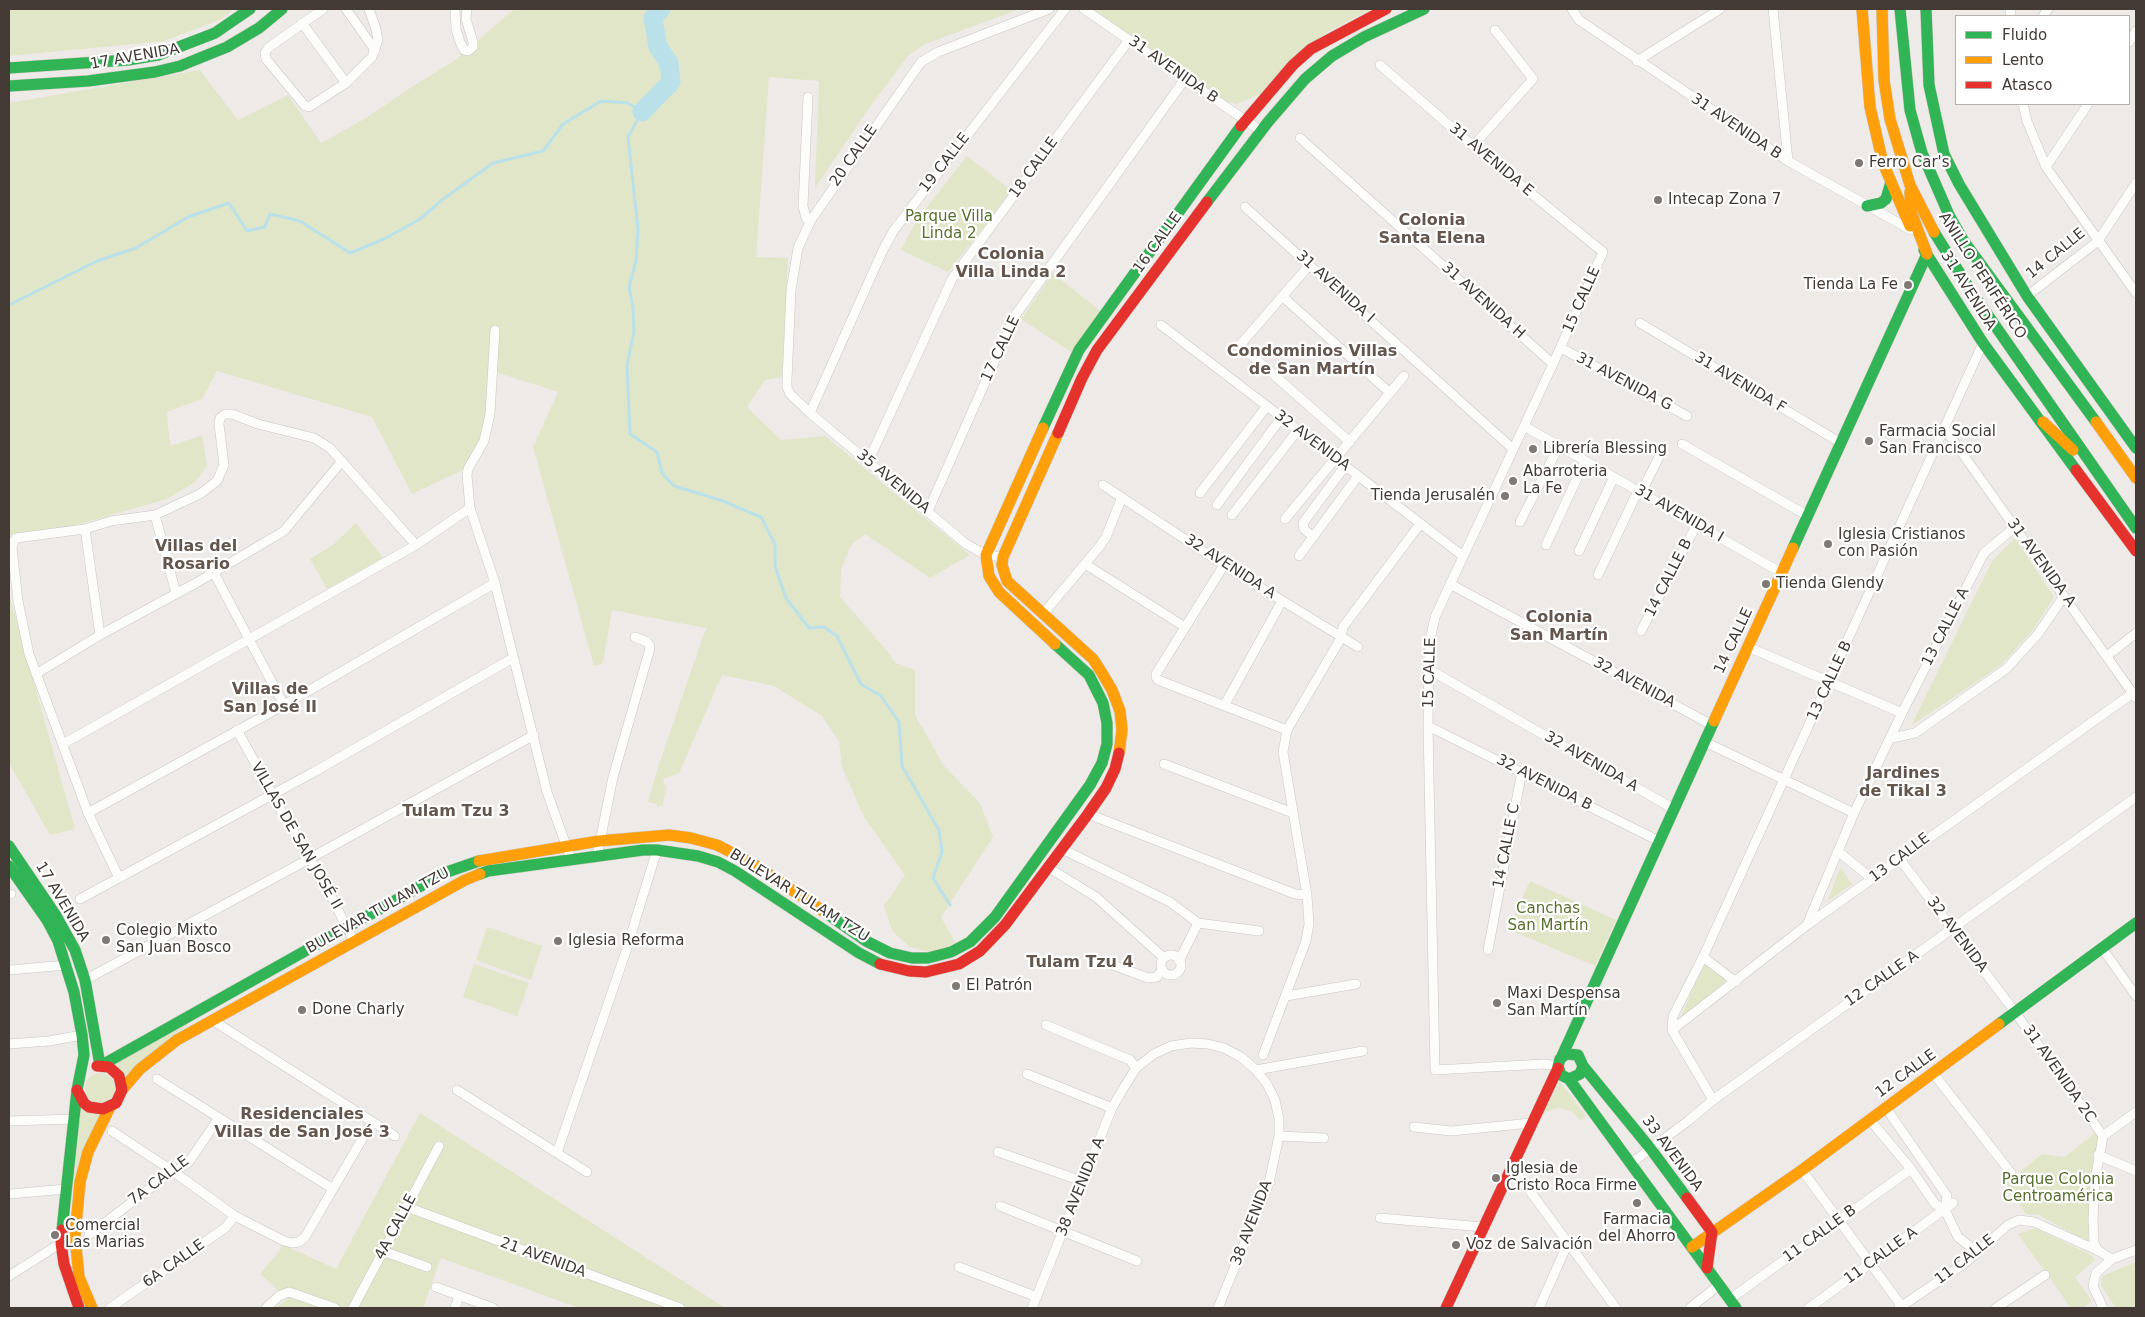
<!DOCTYPE html>
<meta charset="utf-8">
<style>
body{margin:0}
#map{position:relative;width:2145px;height:1317px;overflow:hidden;background:#eeeae7;font-family:"DejaVu Sans",sans-serif}
canvas{display:block}
.frame{position:absolute;inset:0;border:10px solid #433a35;pointer-events:none}
.legend{position:absolute;left:1955px;top:15px;width:175px;height:90px;box-sizing:border-box;background:#fff;border:1px solid #b4b0ae;margin:0;padding:6px 9px;list-style:none;font-size:15px;color:#433a35}
.legend li{display:flex;align-items:center;gap:10px;height:25px}
.legend b{width:25px;border:1px solid #b4b0ae}
</style>
<div id="map">
<canvas width="2145" height="1317"></canvas>
<div class="frame"></div>
<ul class="legend">
<li><b style="height:6px;background:#30b455"></b>Fluido</li>
<li><b style="height:6px;background:#ff9f0a"></b>Lento</li>
<li><b style="height:6px;background:#e5322d"></b>Atasco</li>
</ul>
</div>
<script>
const c = document.querySelector('canvas').getContext('2d');
c.lineJoin = 'round';
function fillPath(path, color) { c.fillStyle = color; c.fill(path, 'evenodd'); }
const shape = rows => new Path2D(rows.map(r => 'M' + r).join(''));
function stroke(path, color, width, dash) { c.strokeStyle = color; c.lineWidth = width; c.lineCap = dash ? 'butt' : 'round'; c.setLineDash(dash || []); c.stroke(path); }
function label(font, color, halo, rows, align = 'center') {
  c.font = font + ' "DejaVu Sans",sans-serif'; c.lineWidth = 4.5; c.setLineDash([]); c.textBaseline = 'middle'; c.strokeStyle = halo; c.fillStyle = color; for (const [text, x, y, turn = 0] of rows) {
    c.save(); c.translate(x, y); c.rotate((+turn || 0) * Math.PI / 180); c.textAlign = isNaN(turn) ? turn : align; if (halo) c.strokeText(text, 0, 0); c.fillText(text, 0, 0); c.restore();
  }
}
const green = shape([
 [9,9,233,9,222,19,164,41,9,56],
 [514,9,1020,9,925,44,908,56,869,108,815,188,819,81,769,77,756,257,788,258,782,377,765,380,747,407,781,440,825,436,970,555,930,578,865,534,851,545,841,570,840,597,888,652,895,663,915,670,915,715,944,766,980,803,993,837,941,917,955,942,937,954,910,947,893,932,884,906,905,875,864,817,842,767,839,742,822,716,774,686,722,675,679,773,663,779,666,788,663,805,657,807,657,804,648,802,658,767,706,628,612,610,603,663,594,666,533,447,558,392,496,372,482,444,465,469,412,494,372,417,217,371,202,399,167,412,170,446,202,435,207,466,195,482,167,499,69,527,9,535,9,103,200,70,238,120,288,95,321,143,366,118,413,86,454,61],
 [1089,9,1372,9,1327,32,1271,89,1237,104,1214,99],
 [967,156,1012,191,948,272,901,250,916,221],
 [1053,273,1100,311,1071,352,1021,319],
 [356,523,383,558,327,589,310,559,333,545],
 [2015,538,2054,597,2033,630,2001,665,1911,726,1992,561],
 [9,594,75,829,50,835,9,763],
 [1840,867,1852,884,1828,901],
 [1530,881,1616,920,1595,966,1508,929],
 [487,927,542,946,531,980,476,960],
 [1705,960,1726,981,1680,1019],
 [474,964,529,983,517,1016,463,997],
 [186,1021,188,1025,174,1035,124,1082,111,1066],
 '85 1088a15 15 0 1 1 30 0a15 15 0 1 1-30 0Z',
 [1560,1082,1586,1116,1580,1121,1573,1112,1561,1108,1553,1109,1543,1113],
 [81,1103,102,1112,73,1184],
 [420,1113,725,1308,579,1308,441,1258,423,1308,276,1308,287,1299,260,1274,284,1245,336,1269],
 [2096,1132,2100,1137,2093,1159,2088,1242,2039,1215,2026,1214,2006,1183,2042,1154,2065,1157],
 [2035,1228,2091,1255,2095,1260,2075,1277,2092,1301,2083,1308,2071,1308,2018,1234],
 [2136,1262,2136,1308,2116,1308,2101,1285,2103,1276]
]);
const stream = shape([
 [9,305,97,261,136,248,188,217,229,203,247,231,265,227,270,214,300,221,350,253,384,239,420,219,442,200,493,163,543,151,563,124,601,101,628,103,642,112,628,137,638,229,636,261,629,287,633,307,634,332,627,365,630,434,657,452,662,473,674,486,720,500,761,517,775,544,775,566,786,598,809,628,824,627,837,636,861,684,881,696,899,722,902,766,939,830,942,852,933,878,950,905]
]);
const river = shape([
 [642,112,671,82,669,63,658,47,653,18,661,9]
]);
const street = shape([
 [323,9,268,48,265,53,266,59,305,106,309,107,346,83,372,57,378,40,376,29,369,9],
 [346,9,375,50],
 [455,9,456,29,460,42,464,50,468,51,473,47,473,42,466,19,467,9],
 [1084,9,1261,131],
 [1572,9,1579,20,1788,161,1911,230],
 [1773,9,1788,161],
 [2010,9,2011,16],
 [2043,16,2048,9],
 [302,23,346,83],
 [2129,42,2136,31],
 [1637,61,1720,9],
 [1380,65,1473,146,1603,252,1553,364,1435,617,1429,645,1428,726,1435,1070,1544,1064,1558,1066],
 [808,97,803,206,806,218,811,220],
 [2023,104,2027,121,2046,167,2136,293],
 [1300,138,1553,364],
 [1473,146,1533,79,1495,30],
 [2046,167,2088,104],
 [1245,207,1513,449],
 [1306,269,1240,345,1350,442],
 [1282,296,1390,393],
 [2027,296,2098,241,2136,183],
 [1640,323,1841,443],
 [1161,325,1463,556],
 [495,330,490,414,484,441,468,469,467,475,470,508,495,583,547,792,571,859],
 [1561,348,1687,416],
 [810,413,882,252,894,230,1065,9],
 [1524,426,1782,573],
 [1945,429,2136,698],
 [1682,444,1808,516],
 [868,462,952,279,1129,40],
 [1103,485,1224,565,1358,647],
 [1200,493,1267,406],
 [1217,505,1281,418],
 [928,511,1014,317,1185,79],
 [155,515,176,593],
 [1232,515,1298,430],
 [1285,519,1404,376],
 [1520,522,1559,446],
 [85,529,100,635],
 [1313,537,1304,529,1303,523,1345,466],
 [1546,545,1585,461],
 [1579,551,1614,477],
 [1299,556,1358,476],
 [1003,557,986,555,966,544,810,413,790,394,787,387,787,380,791,290,798,248,811,220,921,62,938,52,1049,9],
 [1085,564,1185,627],
 [1224,565,1156,674,1156,677,1158,680,1287,730],
 [214,573,284,705],
 [1598,575,1635,497,1641,493,1662,451],
 [1450,584,1712,725],
 [1043,614,1100,546,1106,537,1122,497],
 [1641,631,1697,524],
 [1748,647,1902,713],
 [2107,656,2136,633],
 [1430,670,1674,809],
 [36,674,100,635,196,583,284,531,342,461],
 [1224,706,1282,601],
 [1428,726,1659,841],
 [237,730,283,814,324,882,354,942],
 [1892,738,1915,733,2006,669,2038,634,2064,596],
 [1705,742,1854,813],
 [63,744,416,545,470,508],
 [1164,764,1293,813],
 [88,813,284,705,495,583],
 [1088,814,1295,894,1307,895],
 [1062,849,1170,902,1198,923,1259,931],
 [1839,852,1872,879],
 [597,856,613,777,649,652,650,646,647,642,635,637],
 [1899,858,2015,1012,2103,1136],
 [1049,868,1096,897,1164,958],
 [119,878,88,813,29,654,18,601,12,548,14,541,16,538,85,529,111,521,155,515,200,494,217,481,224,465,219,424,220,418,225,414,232,414,258,424,314,438,330,448,416,545],
 [9,894,11,894],
 [80,899,314,772,513,658],
 [1807,925,1854,813,1902,713,1984,553,2015,527],
 [2102,948,2136,996],
 [1488,950,1522,771],
 '1161 965a10 10 0 1 1 20 0a10 10 0 1 1-20 0Z',
 [1703,957,1736,982],
 [1094,958,1148,978,1157,977,1162,970],
 [1179,961,1198,923],
 [9,970,67,965],
 [85,980,309,859,534,735],
 [1286,996,1356,984],
 [212,1020,395,1136],
 [1046,1025,1130,1060,1136,1068],
 [1672,1030,1807,925,2133,693],
 [9,1044,49,1041,82,1035],
 [1263,1055,1306,941,1309,924,1307,895,1283,752,1287,730,1341,638,1343,627,1420,524],
 [1256,1070,1363,1051],
 [1933,1073,2011,1173],
 [1027,1074,1112,1108],
 [157,1079,333,1189],
 [457,1090,587,1172],
 [1713,1100,1672,1030,1673,1016,1703,957,1983,343],
 [1886,1108,1947,1196,1945,1210,1958,1237,1977,1252],
 [1870,1120,1911,1169,1935,1204,1945,1210],
 [9,1121,75,1119],
 [1414,1127,1451,1131,1531,1123],
 [112,1131,174,1172,235,1216,284,1241,292,1243,299,1242,305,1237,372,1122],
 [1279,1136,1324,1138],
 [2103,1136,2136,1112],
 [998,1152,1082,1181],
 [557,1153,625,954,657,850],
 [2098,1155,2136,1171],
 [1630,1164,1688,1121,1713,1100,2136,797],
 [1510,1167,1524,1183,1616,1308],
 [1802,1170,1903,1308],
 [9,1194,67,1189],
 [1000,1206,1137,1261],
 [407,1207,680,1308],
 [1380,1218,1483,1227],
 [89,1235,162,1179,188,1163,219,1118],
 [383,1251,427,1267],
 [2098,1251,2094,1243,2093,1219,2095,1180,2103,1136],
 [959,1267,1037,1297],
 [9,1276,61,1243],
 [436,1287,493,1308],
 [1730,1299,1911,1169],
 [110,1308,225,1228,235,1216],
 [266,1308,279,1296,289,1292,335,1308],
 [353,1308,439,1146],
 [455,1308,459,1296],
 [1032,1308,1112,1108,1123,1089,1136,1068,1154,1054,1171,1046,1191,1043,1208,1044,1224,1048,1241,1057,1256,1070,1267,1084,1275,1100,1279,1119,1279,1136,1269,1183,1218,1308],
 [1539,1308,1568,1243],
 [1690,1308,1719,1285],
 [1809,1308,1953,1203],
 [1899,1308,1965,1263,2008,1225,2019,1220,2034,1222,2099,1251,2112,1259],
 [1996,1308,2045,1275],
 [2103,1308,2093,1286,2096,1273,2112,1259,2136,1250]
]);
const fast = shape([
 [1900,9,1910,110,1922,153,1949,215,1963,240,2096,422],
 [1926,9,1929,85,1944,154,1959,184,2027,296,2136,448],
 [9,68,128,60,158,55,215,33,250,9],
 [9,86,88,81,155,72,180,66,227,47,259,28,282,9],
 [1207,202,1268,122,1305,79,1332,56,1364,37,1424,9],
 [1867,206,1881,203,1886,199,1891,182],
 [1934,232,1971,291,2136,528],
 [1924,250,1983,343,2076,470],
 [1043,428,1079,350,1241,126],
 [1793,548,1927,254],
 [9,846,55,914,75,950,85,980,100,1065],
 [9,866,47,920,58,941,74,992,82,1035,84,1055,77,1090,62,1230],
 [480,874,488,871,643,850,657,850,698,856,718,862,735,871,859,953,880,964],
 [823,911,866,941,890,953,912,958,928,958,951,952,970,942,995,917,1090,785,1102,763,1107,744,1107,723,1103,703,1089,675,1055,644],
 [1999,1024,2136,923],
 [1562,1056,1714,721],
 [102,1065,444,873,479,861],
 [1583,1066,1580,1074,1569,1079,1561,1075,1558,1066,1560,1059,1566,1054,1578,1055,1583,1066,1650,1148,1687,1198],
 [1569,1079,1736,1308]
]);
const slow = shape([
 [1862,9,1870,107,1883,163,1910,226],
 [1882,9,1884,80,1890,119,1910,185,1934,232],
 [1910,192,1911,212,1927,254],
 [2043,422,2073,450],
 [2096,422,2136,478],
 [1043,428,986,555,989,576,999,592,1055,644],
 [1058,433,1003,557,1002,565,1007,581,1093,659,1102,673,1112,690,1120,711,1122,730,1119,753],
 [1714,721,1793,548],
 [479,861,599,841,669,835,691,838,717,845,752,863,823,911],
 [122,1090,140,1069,177,1040,465,880,480,874],
 [1692,1247,1802,1170,1999,1024],
 [92,1308,79,1277,75,1236,80,1182,88,1152,110,1107]
]);
const jam = shape([
 [1241,126,1293,65,1311,49,1386,9],
 [1058,433,1082,378,1097,350,1207,202],
 [2076,470,2136,551],
 [880,964,909,971,926,972,959,964,980,951,1005,925,1088,814,1106,788,1115,769,1119,753],
 [77,1090,84,1103,89,1107,103,1109,116,1103,122,1090,119,1076,109,1067,97,1066],
 [1687,1198,1712,1232,1707,1268],
 [62,1230,61,1243,64,1264,79,1308],
 [1446,1308,1558,1068]
]);
const markers = [
 [1859,163,5,"#7f7873"],
 [1658,200,5,"#7f7873"],
 [1908,285,5,"#7f7873"],
 [1869,441,5,"#7f7873"],
 [1533,449,5,"#7f7873"],
 [1513,481,5,"#7f7873"],
 [1505,496,5,"#7f7873"],
 [1828,544,5,"#7f7873"],
 [1766,584,5,"#7f7873"],
 [106,940,5,"#7f7873"],
 [558,941,5,"#7f7873"],
 [956,986,5,"#7f7873"],
 [1497,1003,5,"#7f7873"],
 [302,1010,5,"#7f7873"],
 [1496,1178,5,"#7f7873"],
 [1637,1203,5,"#7f7873"],
 [55,1235,5,"#7f7873"],
 [1456,1245,5,"#7f7873"]
];
const streetNames = [
 ["17 AVENIDA",135,57,-10],
 ["31 AVENIDA B",1173,70,35],
 ["31 AVENIDA B",1736,127,34],
 ["20 CALLE",854,156,-55],
 ["31 AVENIDA E",1491,160,40],
 ["19 CALLE",945,163,-52],
 ["18 CALLE",1034,168,-54],
 ["16 CALLE",1158,243,-54],
 ["14 CALLE",2056,254,-39],
 ["ANILLO PERIFÉRICO",1982,276,57],
 ["31 AVENIDA I",1335,287,42],
 ["31 AVENIDA",1968,291,58],
 ["15 CALLE",1582,300,-66],
 ["31 AVENIDA H",1483,301,42],
 ["17 CALLE",1001,349,-65],
 ["31 AVENIDA G",1624,382,28],
 ["31 AVENIDA F",1740,383,31],
 ["32 AVENIDA",1312,441,37],
 ["35 AVENIDA",893,482,40],
 ["31 AVENIDA I",1679,514,30],
 ["31 AVENIDA A",2041,563,54],
 ["32 AVENIDA A",1230,567,33],
 ["14 CALLE B",1669,578,-63],
 ["13 CALLE A",1946,627,-63],
 ["14 CALLE",1734,641,-65],
 ["15 CALLE",1430,673,-88],
 ["13 CALLE B",1830,681,-65],
 ["32 AVENIDA",1634,683,28],
 ["32 AVENIDA A",1591,762,30],
 ["32 AVENIDA B",1544,783,27],
 ["VILLAS DE SAN JOSÉ II",296,836,60],
 ["14 CALLE C",1507,846,-79],
 ["13 CALLE",1900,858,-37],
 ["BULEVAR TULAM TZU",799,896,32],
 ["17 AVENIDA",62,902,59],
 ["BULEVAR TULAM TZU",378,911,-29],
 ["32 AVENIDA",1957,935,53],
 ["12 CALLE A",1882,979,-35],
 ["12 CALLE",1906,1074,-36],
 ["31 AVENIDA 2C",2059,1074,55],
 ["33 AVENIDA",1672,1154,53],
 ["7A CALLE",159,1181,-37],
 ["38 AVENIDA A",1081,1187,-68],
 ["38 AVENIDA",1252,1223,-69],
 ["4A CALLE",396,1227,-62],
 ["11 CALLE B",1820,1234,-36],
 ["11 CALLE A",1881,1256,-36],
 ["21 AVENIDA",543,1258,20],
 ["11 CALLE",1965,1260,-38],
 ["6A CALLE",174,1264,-35]
];
const poiNames = [
 ["Ferro Car's",1869,163],
 ["Intecap Zona 7",1668,200],
 ["Tienda La Fe",1898,285,"right"],
 ["Farmacia Social",1879,432],
 ["San Francisco",1879,449],
 ["Librería Blessing",1543,449],
 ["Abarroteria",1523,472],
 ["La Fe",1523,489],
 ["Tienda Jerusalén",1495,496,"right"],
 ["Iglesia Cristianos",1838,535],
 ["con Pasión",1838,552],
 ["Tienda Glendy",1776,584],
 ["Colegio Mixto",116,931],
 ["San Juan Bosco",116,948],
 ["Iglesia Reforma",568,941],
 ["El Patrón",966,986],
 ["Maxi Despensa",1507,994],
 ["San Martín",1507,1011],
 ["Done Charly",312,1010],
 ["Iglesia de",1506,1169],
 ["Cristo Roca Firme",1506,1186],
 ["Farmacia",1637,1220,"center"],
 ["del Ahorro",1637,1237,"center"],
 ["Comercial",65,1226],
 ["Las Marias",65,1243],
 ["Voz de Salvación",1466,1245]
];
const parkNames = [
 ["Parque Villa",949,217],
 ["Linda 2",949,234],
 ["Canchas",1548,909],
 ["San Martín",1548,926],
 ["Parque Colonia",2058,1180],
 ["Centroamérica",2058,1197]
];
const neighbourhoodNames = [
 ["Colonia",1432,221],
 ["Santa Elena",1432,239],
 ["Colonia",1011,255],
 ["Villa Linda 2",1011,273],
 ["Condominios Villas",1312,352],
 ["de San Martín",1312,370],
 ["Villas del",196,547],
 ["Rosario",196,565],
 ["Colonia",1559,618],
 ["San Martín",1559,636],
 ["Villas de",270,690],
 ["San José II",270,708],
 ["Jardines",1903,774],
 ["de Tikal 3",1903,792],
 ["Tulam Tzu 3",456,812],
 ["Tulam Tzu 4",1080,963],
 ["Residenciales",302,1115],
 ["Villas de San José 3",302,1133]
];
fillPath(green, '#e1e6c8');
stroke(stream, '#bae1ea', 3);
stroke(river, '#bae1ea', 19);
stroke(street, '#cac6c3', 10);
stroke(fast, '#cec7c0', 12);
stroke(slow, '#cec7c0', 12);
stroke(jam, '#cec7c0', 12);
stroke(street, '#fcfcfb', 9);
stroke(fast, '#30b455', 11);
stroke(slow, '#ff9f0a', 11);
stroke(jam, '#e5322d', 11);
for (const [x, y, r, color] of markers) { const dot = new Path2D(); dot.arc(x, y, r, 0, 2 * Math.PI); c.fillStyle = color; c.fill(dot); stroke(dot, '#fff', 2); }
label('15px', '#433a35', '#fff', streetNames);
label('15px', '#433a35', '#fff', poiNames, 'left');
label('15px', '#55702c', '#fff', parkNames);
label('bold 16px', '#65564d', '#fff', neighbourhoodNames);
</script>
